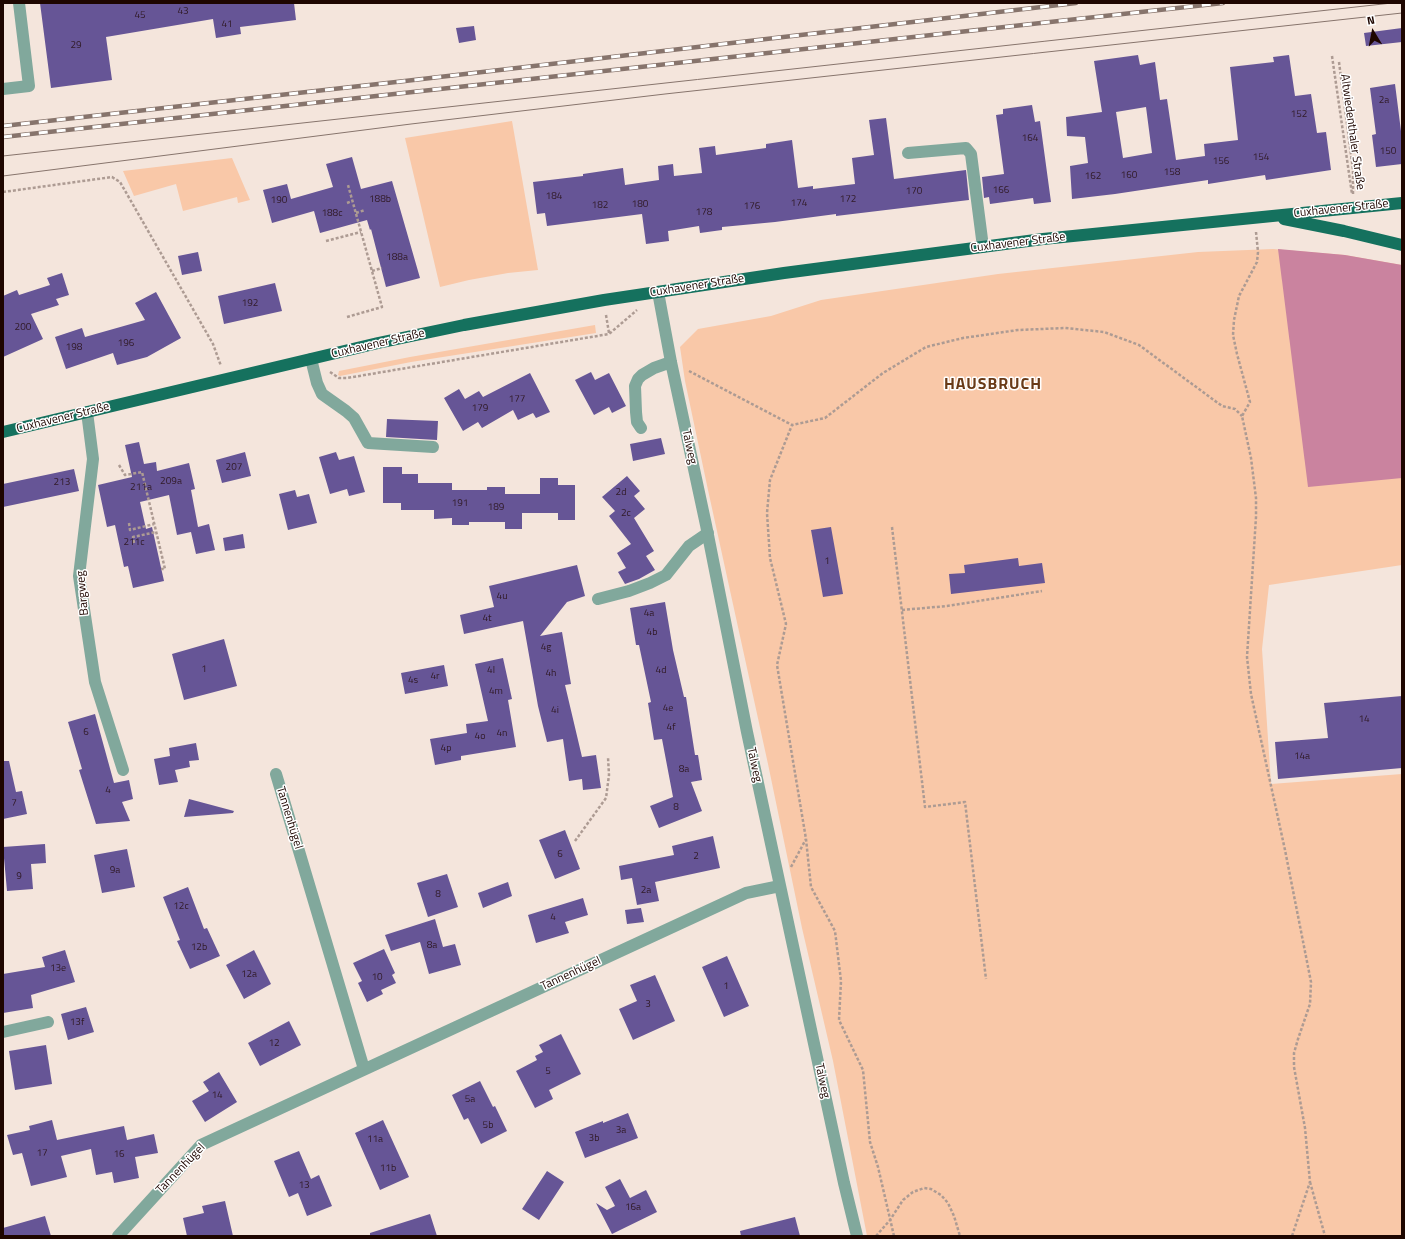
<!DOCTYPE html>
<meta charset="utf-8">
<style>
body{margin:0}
#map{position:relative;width:1405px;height:1239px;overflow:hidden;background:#f4e5dc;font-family:"Titillium Web",sans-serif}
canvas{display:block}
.frame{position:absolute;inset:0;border:4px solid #1e0600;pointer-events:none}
.north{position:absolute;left:1353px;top:12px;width:40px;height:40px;-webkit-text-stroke:3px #fff;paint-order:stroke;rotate:350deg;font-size:11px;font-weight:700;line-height:16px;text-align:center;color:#1e0600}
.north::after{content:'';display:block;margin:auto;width:14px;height:18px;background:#1e0600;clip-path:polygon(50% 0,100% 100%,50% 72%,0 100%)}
</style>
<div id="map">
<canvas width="1405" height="1239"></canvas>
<div class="frame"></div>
<div class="north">N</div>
</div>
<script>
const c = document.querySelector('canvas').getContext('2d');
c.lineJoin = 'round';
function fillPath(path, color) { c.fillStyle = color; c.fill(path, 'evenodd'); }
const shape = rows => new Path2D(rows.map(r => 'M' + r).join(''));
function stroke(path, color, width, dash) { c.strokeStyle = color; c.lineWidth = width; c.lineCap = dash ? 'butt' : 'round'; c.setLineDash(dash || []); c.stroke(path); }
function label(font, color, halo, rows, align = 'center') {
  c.font = font + ' "Titillium Web",sans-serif'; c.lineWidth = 3; c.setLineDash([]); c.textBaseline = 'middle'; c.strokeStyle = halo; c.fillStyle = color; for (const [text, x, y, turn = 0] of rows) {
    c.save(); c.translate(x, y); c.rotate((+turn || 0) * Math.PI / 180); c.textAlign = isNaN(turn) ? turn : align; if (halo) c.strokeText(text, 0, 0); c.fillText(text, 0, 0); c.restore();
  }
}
const green = shape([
 [512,121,538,270,508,273,469,280,440,287,405,138],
 [232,158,250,200,238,203,237,197,183,211,176,184,134,196,123,171],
 [1273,249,1345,255,1402,265,1402,565,1269,585,1262,649,1271,784,1402,774,1402,1236,867,1236,833,1061,802,928,768,764,708,490,685,381,680,347,698,329,771,316,821,300,998,274,1198,252],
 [595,325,596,333,411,362,340,376,338,375,339,371,410,357]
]);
const water = shape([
 [1278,249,1345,255,1402,265,1402,478,1308,487]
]);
const building = shape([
 [40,3,294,3,296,20,240,27,241,34,216,38,213,19,106,37,112,80,51,88],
 [474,26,476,40,459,43,456,28],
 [1402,28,1402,42,1366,46,1364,33],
 [1138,55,1140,65,1155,62,1160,100,1167,99,1176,160,1205,156,1204,144,1238,140,1230,67,1274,62,1273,57,1289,55,1295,96,1311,94,1317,133,1326,132,1331,170,1266,180,1265,175,1208,184,1208,180,1115,194,1072,199,1070,166,1088,163,1085,137,1067,136,1066,117,1102,112,1094,61],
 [1146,107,1152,153,1123,158,1116,112],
 [1395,84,1402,139,1402,164,1376,167,1372,135,1376,134,1370,88],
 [1032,105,1035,122,1040,121,1051,202,1034,204,1033,198,990,204,989,197,984,198,982,177,1004,174,996,115,1003,114,1003,109],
 [886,118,894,179,966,170,969,200,836,216,836,214,775,222,722,227,722,230,700,233,699,226,668,231,669,241,646,244,642,214,547,226,545,213,537,214,533,182,583,176,583,174,623,168,625,185,659,180,658,166,673,164,674,176,702,173,699,148,715,146,716,155,766,148,766,144,792,140,798,188,813,186,813,189,855,184,852,158,874,155,869,120],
 [352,157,361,189,392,181,420,278,386,287,371,229,370,230,367,220,320,233,314,211,272,223,263,190,287,184,291,199,333,187,326,164],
 [198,252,202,271,182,275,178,256],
 [62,273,69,295,56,299,59,305,31,314,43,339,3,357,3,296,17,290,19,295,50,285,47,278],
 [275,283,282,311,224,324,218,296],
 [156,292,181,338,147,357,117,365,113,353,66,369,55,337,82,328,85,337,145,320,135,303],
 [591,372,595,380,609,373,626,406,612,413,609,407,594,415,575,380],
 [530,373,550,412,536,418,533,413,518,420,513,410,482,428,478,422,463,431,444,398,459,389,465,399,479,391,483,397],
 [387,419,438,421,437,440,386,437],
 [661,438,665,454,633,461,630,444],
 [139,442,144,464,156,462,157,471,189,463,195,489,191,490,198,527,209,524,215,550,196,554,191,532,177,535,169,495,140,502,146,529,152,527,164,581,133,588,128,566,124,567,115,525,107,527,98,485,132,477,125,445],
 [245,452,251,476,222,483,216,460],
 [336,452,339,460,354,456,365,492,349,496,347,489,330,494,319,457],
 [383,467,402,467,402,474,418,474,418,483,452,483,452,490,487,490,487,487,505,487,505,494,540,494,540,478,558,478,558,485,575,485,575,520,558,520,558,513,522,513,522,529,505,529,505,522,469,522,469,525,452,525,452,518,434,519,434,510,401,510,401,503,383,503],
 [74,469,79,491,3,507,3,484],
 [627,476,640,491,634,496,645,509,634,518,654,551,646,556,655,570,639,579,625,584,618,572,626,568,617,553,631,544,609,516,615,511,602,497],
 [295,490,297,497,309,494,317,523,288,530,279,494],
 [831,527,843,594,823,597,811,530],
 [243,534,245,548,225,551,223,538],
 [1018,558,1019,566,1042,563,1045,583,951,594,949,574,965,573,964,565],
 [577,565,585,596,567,602,540,636,562,632,571,684,565,685,582,757,596,755,601,788,583,790,582,779,569,781,563,739,547,742,538,706,523,621,464,634,460,615,494,607,489,586],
 [665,602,673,650,684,697,686,697,695,755,698,755,702,780,691,782,702,811,659,828,650,806,673,797,662,739,654,740,648,703,651,702,639,645,636,645,630,608],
 [224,639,237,686,184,700,172,654],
 [503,658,512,699,508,700,516,747,461,756,461,760,435,765,430,739,467,733,466,724,488,721,475,664],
 [444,665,448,686,405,694,401,673],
 [1402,696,1402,768,1278,779,1275,742,1328,738,1324,703],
 [95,714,114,783,129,780,133,799,122,802,130,821,96,824,79,770,82,769,68,722],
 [196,743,199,760,189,761,190,767,175,770,178,782,159,785,154,759,170,756,169,748],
 [3,761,9,761,16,792,22,791,27,814,3,819],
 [189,799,234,811,233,813,184,817],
 [565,830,580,869,555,879,539,840],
 [713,836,720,868,655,882,659,901,637,905,632,878,621,880,619,866,674,855,672,846],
 [45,844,46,863,31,864,33,889,7,891,3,847],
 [127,849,135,887,102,893,94,855],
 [447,874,458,907,428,917,417,883],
 [508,882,512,896,483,908,478,893],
 [188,887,204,929,207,928,220,956,190,969,177,941,180,940,163,897],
 [583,898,588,915,565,922,569,933,536,943,528,915],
 [641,908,644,922,627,924,625,910],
 [435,919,443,947,455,944,461,965,429,974,420,942,391,951,385,935],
 [384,949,395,973,392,975,396,983,381,990,383,994,367,1002,358,983,362,981,353,963],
 [65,950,75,982,31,995,33,1008,3,1013,3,974,45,967,42,957],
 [254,950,271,984,244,999,226,965],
 [727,956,749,1006,724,1017,702,967],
 [655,975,675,1021,633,1040,619,1009,637,1001,630,985],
 [86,1007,94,1032,68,1040,61,1014],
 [289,1021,301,1045,260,1066,248,1043],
 [561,1034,581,1074,549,1090,553,1099,535,1108,516,1071,537,1060,535,1056,543,1052,539,1045],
 [46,1045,52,1084,15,1090,9,1051],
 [219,1072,237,1102,205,1122,192,1101,209,1091,203,1082],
 [480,1081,493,1107,495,1106,507,1131,481,1144,468,1118,464,1120,452,1095],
 [628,1113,638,1138,585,1158,575,1132,603,1121,603,1123],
 [52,1120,57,1140,124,1126,127,1140,154,1134,158,1153,135,1157,139,1178,114,1183,112,1172,96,1175,91,1149,61,1156,67,1177,31,1186,22,1153,13,1155,7,1135,30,1130,29,1126],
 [383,1120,409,1177,380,1190,355,1133],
 [299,1151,311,1179,319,1175,332,1206,307,1216,298,1193,289,1197,274,1161],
 [547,1171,564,1182,539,1220,522,1209],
 [620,1179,630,1198,646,1190,657,1212,612,1234,596,1203,607,1210,615,1206,605,1187],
 [225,1201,233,1236,187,1236,183,1218,204,1213,202,1206],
 [430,1214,437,1236,370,1236,370,1233],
 [45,1216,51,1236,3,1236,3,1228],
 [795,1217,800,1236,741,1236,740,1231]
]);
const path = shape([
 [1332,56,1352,194],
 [1339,62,1353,170,1353,194],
 [3,192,112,177,120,182,213,344,221,366],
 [347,203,352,201],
 [356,213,365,210],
 [1256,232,1258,252,1257,262,1239,296,1234,320,1233,335,1237,354,1250,402,1242,416,1251,458,1256,498,1256,517,1247,657,1251,694,1285,850,1311,982,1310,1004,1298,1039,1294,1053,1294,1067,1305,1128,1310,1182,1292,1236],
 [326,241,361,232],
 [372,271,382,268],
 [606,315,609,333],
 [347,317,382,307,348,185],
 [689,371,792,425],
 [330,372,339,378,347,378,609,334,637,310],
 [119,465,125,475,142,472,165,569,161,569],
 [129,523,130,530,154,524],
 [892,527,925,807,965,802,986,979],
 [134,543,133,537,156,532],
 [902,610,947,606,1042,591],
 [575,841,606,798,609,775,608,757],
 [791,867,806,839],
 [1310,1182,1325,1236],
 [876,1236,890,1220,903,1200,913,1192,924,1188,931,1189,941,1195,948,1203,954,1216,960,1236],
 [894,1236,878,1167,870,1142,863,1070,839,1020,841,981,835,931,811,887,806,839,777,665,786,624,770,558,767,513,770,480,792,425,825,418,883,373,926,347,963,338,1018,330,1065,328,1104,332,1139,345,1222,406,1235,409,1242,416]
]);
const minor = shape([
 [3,89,29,86,19,3],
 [908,153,966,148,971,154,983,247],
 [658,292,671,362,706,525,747,732,844,1183,857,1236],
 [311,359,317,383,322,394,346,411,354,418,368,443,433,447],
 [87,412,93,459,79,576,95,682,123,770],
 [641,428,637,422,636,412,635,386,638,379,642,375,654,368,671,362],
 [598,599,629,591,650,583,666,575,689,546,708,533],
 [276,774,364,1069],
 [3,1032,48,1022],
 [118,1236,201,1145,746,893,780,886]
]);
const major = shape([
 [1284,219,1344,231,1402,245],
 [3,432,378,343,464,325,604,300,784,273,1043,239,1402,203]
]);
const tram = shape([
 [3,156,1392,3],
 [3,176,411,124,665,94,1402,13]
]);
const rail = shape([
 [3,126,405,81,1076,3],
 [3,137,1223,3]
]);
const numberNames = [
 ["43",183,12],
 ["45",140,16],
 ["41",227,25],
 ["29",76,46],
 ["2a",1384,101],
 ["152",1299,115],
 ["164",1030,139],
 ["150",1388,152],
 ["154",1261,158],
 ["156",1221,162],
 ["158",1172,173],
 ["160",1129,176],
 ["162",1093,177],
 ["166",1001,191],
 ["170",914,192],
 ["184",554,197],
 ["188b",380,200],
 ["172",848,200],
 ["190",279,201],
 ["174",799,204],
 ["180",640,205],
 ["182",600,206],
 ["176",752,207],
 ["178",704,213],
 ["188c",332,214],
 ["188a",397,258],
 ["192",250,304],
 ["200",23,328],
 ["196",126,344],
 ["198",74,348],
 ["177",517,400],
 ["179",480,409],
 ["207",234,468],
 ["209a",171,482],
 ["213",62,483],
 ["211a",141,488],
 ["2d",621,493],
 ["191",460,504],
 ["189",496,508],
 ["2c",626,514],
 ["211c",134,543],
 ["1",827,562],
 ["4u",502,597],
 ["4a",649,614],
 ["4t",487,619],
 ["4b",652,633],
 ["4g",546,648],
 ["1",204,670],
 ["4l",491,671],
 ["4d",661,671],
 ["4h",551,674],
 ["4r",435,677],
 ["4s",413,681],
 ["4m",496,692],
 ["4e",668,709],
 ["4i",555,711],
 ["14",1364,720],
 ["4f",671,728],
 ["6",86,733],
 ["4n",502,734],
 ["4o",480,737],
 ["4p",446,749],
 ["14a",1302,757],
 ["8a",684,770],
 ["4",108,791],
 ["7",14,804],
 ["8",676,808],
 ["6",560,855],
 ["2",696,857],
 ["9a",115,871],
 ["9",19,877],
 ["2a",646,891],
 ["8",438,895],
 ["12c",181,907],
 ["4",553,918],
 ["8a",432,946],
 ["12b",199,948],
 ["13e",58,969],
 ["12a",249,975],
 ["10",377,978],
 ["1",726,987],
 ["3",648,1005],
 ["13f",77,1023],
 ["12",274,1044],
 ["5",548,1072],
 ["14",217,1096],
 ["5a",470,1100],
 ["5b",488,1126],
 ["3a",621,1131],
 ["3b",594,1139],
 ["11a",375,1140],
 ["17",42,1154],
 ["16",119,1155],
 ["11b",388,1169],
 ["13",304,1186],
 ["16a",633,1208]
];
const streetNames = [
 ["Altwiedenthaler Straße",1352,132,82],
 ["Cuxhavener Straße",1341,209,-6],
 ["Cuxhavener Straße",1018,243,-7],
 ["Cuxhavener Straße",697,286,-9],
 ["Cuxhavener Straße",378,344,-13],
 ["Cuxhavener Straße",63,418,-14],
 ["Talweg",689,447,78],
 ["Bargweg",83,593,-95],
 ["Talweg",754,765,78],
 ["Tannenhügel",289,818,73],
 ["Tannenhügel",571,974,-25],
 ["Talweg",822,1081,78],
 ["Tannenhügel",181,1169,-46]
];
const districtNames = [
 ["HAUSBRUCH",993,385]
];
fillPath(green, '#f9c8a8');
fillPath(water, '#ca839f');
fillPath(building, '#665596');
stroke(path, '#ad9b93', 2.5, [3, 2]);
stroke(minor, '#81a89c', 12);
stroke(major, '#15715e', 12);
stroke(tram, '#87746c', 1);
stroke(rail, '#87746c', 4.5);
stroke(rail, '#fff', 3, [9]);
label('10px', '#301a26', null, numberNames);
label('12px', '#1e0600', '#fff', streetNames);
c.letterSpacing = '1px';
label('bold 16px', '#693a17', '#fff', districtNames);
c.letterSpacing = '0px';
</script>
